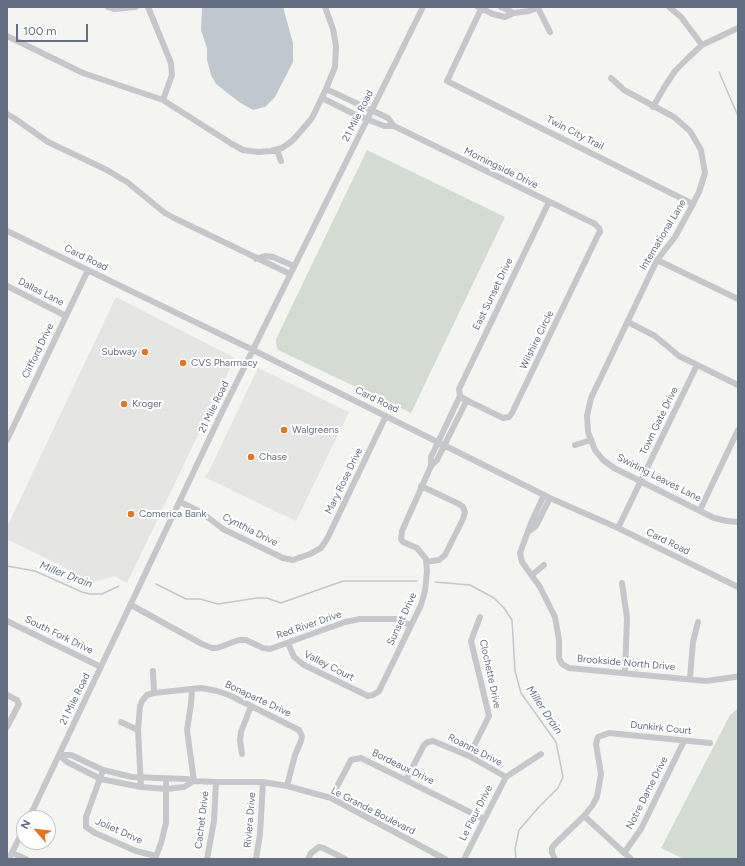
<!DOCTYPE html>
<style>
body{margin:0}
#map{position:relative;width:745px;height:866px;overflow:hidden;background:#f4f5f1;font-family:Figtree,sans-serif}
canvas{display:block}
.frame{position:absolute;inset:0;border:8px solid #636e82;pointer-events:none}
.north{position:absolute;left:16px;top:810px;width:40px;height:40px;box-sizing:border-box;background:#fff;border:1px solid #c1c5cd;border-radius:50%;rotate:298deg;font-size:11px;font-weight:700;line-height:16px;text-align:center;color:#636e82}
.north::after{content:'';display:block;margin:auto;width:14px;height:18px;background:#e47521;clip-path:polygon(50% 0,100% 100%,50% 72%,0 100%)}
.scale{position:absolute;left:16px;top:24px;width:72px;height:18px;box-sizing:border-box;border:2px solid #636e82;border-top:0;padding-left:5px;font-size:12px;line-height:14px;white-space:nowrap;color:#636e82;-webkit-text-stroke:3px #fff;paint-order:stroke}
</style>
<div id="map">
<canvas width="745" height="866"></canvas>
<div class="frame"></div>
<div class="north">N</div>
<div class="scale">100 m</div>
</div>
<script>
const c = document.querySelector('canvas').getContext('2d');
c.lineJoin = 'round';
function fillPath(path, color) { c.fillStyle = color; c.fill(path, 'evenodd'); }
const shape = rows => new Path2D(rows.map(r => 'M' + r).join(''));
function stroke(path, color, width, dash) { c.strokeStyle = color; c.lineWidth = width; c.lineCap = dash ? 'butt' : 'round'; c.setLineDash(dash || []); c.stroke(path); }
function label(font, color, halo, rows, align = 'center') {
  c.font = font + ' Figtree,sans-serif'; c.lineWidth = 4; c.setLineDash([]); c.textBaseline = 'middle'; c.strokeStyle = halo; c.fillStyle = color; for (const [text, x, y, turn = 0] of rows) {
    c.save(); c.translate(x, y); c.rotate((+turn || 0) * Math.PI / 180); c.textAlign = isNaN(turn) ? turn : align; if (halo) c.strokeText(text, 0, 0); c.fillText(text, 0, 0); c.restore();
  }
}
const built = shape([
 [116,297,235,358,127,583,114,576,94,582,7,539,7,527],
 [258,368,349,412,296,521,204,477,209,471]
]);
const green = shape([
 [367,150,505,217,411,413,278,350,276,344,276,339],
 [738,708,738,859,684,859,661,848,730,715]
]);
const water = shape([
 [202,7,283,7,293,43,293,62,275,97,265,107,253,110,239,102,216,84,211,75,207,60,207,48,201,30]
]);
const stream = shape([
 [719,72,738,116],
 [7,566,35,571,82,592,90,594,102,594,119,586],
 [435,582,470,585,494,598,504,608,512,620,515,671,521,693,556,742,563,777,558,788,538,808,519,830,515,849,516,859],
 [156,584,186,599,200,599,218,604,257,598,267,598,281,603,343,581,417,581]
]);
const minor = shape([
 [108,7,114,9,136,7],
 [148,7,171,63,172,75,163,100],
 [478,7,493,14,505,17,514,13,529,11,539,7],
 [482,7,447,81,693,204],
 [501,7,514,13],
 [669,7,681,17,702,45],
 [538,8,550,32],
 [7,36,83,73,163,100,232,144,243,150,258,152,271,151,282,148,292,141,301,131,312,118,326,89,335,67,336,46,333,29,325,7],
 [611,78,624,90,674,117,690,131,701,150,705,173,699,192,693,204,675,237,657,260,591,398,587,416,588,432,595,450,603,460,614,468,714,518,727,521,738,522],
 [326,89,388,118,394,126],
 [322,98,354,114,384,126,394,126,595,224,599,228,600,232,598,235,512,413,509,417,503,418,464,399,460,396,459,389,549,202],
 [653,107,665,86,675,71,688,58,702,45,738,28],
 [7,114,14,118,48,142,107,170,127,182,165,213,174,218,290,274],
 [277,150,281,161],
 [7,231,253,350,550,498,618,528,738,587],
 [256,259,265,256,273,257,294,266],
 [657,260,738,299],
 [7,286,66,316],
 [628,322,655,336,679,356,738,385],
 [7,440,88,270],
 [575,445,591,440],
 [431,466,431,457,460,396],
 [421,486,459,504,463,507,465,512,463,519,445,555,439,560,426,562],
 [544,495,531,523,520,553,522,562,540,587,555,617,559,640,559,658,562,664,569,668,706,681,735,677,738,676],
 [180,502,201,512,223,529,283,558,293,560,310,554,321,548,327,539,386,416],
 [700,510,738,430],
 [618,528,697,365],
 [529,531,536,526,550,498],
 [532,575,544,565],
 [622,583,627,618,625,672],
 [131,605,202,644,212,648,217,648,239,640,246,640,263,648,270,649,345,622,360,619,396,619,410,625],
 [7,621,101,667],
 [288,643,294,657,304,665,368,696,373,695,379,691,421,605,425,591,427,571,426,559,417,548,403,542,401,539,402,531,431,466,437,460,467,400],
 [153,671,154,693],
 [690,678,693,642,698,622],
 [192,689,191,704,187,730,194,781],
 [7,695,17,700,19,704,7,727],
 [121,722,138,730],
 [242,754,240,740,241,732,251,706],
 [59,755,71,755,103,770,132,777,187,779,194,781,216,782,263,782,287,786,331,798,445,859],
 [59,755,67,762,101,779,141,787,167,789,184,787,194,781],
 [469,756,489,716,471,641,480,617],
 [103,770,86,817,86,827,95,833,136,851,156,856],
 [406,780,424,745,428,742,433,741,469,756,506,777],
 [141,787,138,730,140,706,142,701,147,695,154,693,201,688,217,691,229,695,299,730,302,736,301,741,295,755,287,786],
 [331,798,351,760,361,758,484,819],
 [584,816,631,859],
 [29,818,222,412,423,7],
 [12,853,26,859],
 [624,853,641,829,684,741],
 [9,859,24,828],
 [155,859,161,843,166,823,166,779],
 [207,859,214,821,216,782],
 [256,859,260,834,263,782],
 [308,859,311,853,319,847,323,848,345,859],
 [464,859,506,777,541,754],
 [555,859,552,853,552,848,554,845,584,816,592,806,597,797,601,774,596,744,598,737,609,733,710,743]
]);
const markers = [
 [145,352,4,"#e47521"],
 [183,363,4,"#e47521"],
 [124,404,4,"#e47521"],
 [284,430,4,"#e47521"],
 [251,457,4,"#e47521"],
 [131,514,4,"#e47521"]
];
const streetNames = [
 ["21 Mile Road",358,116,-63],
 ["Twin City Trail",575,133,27],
 ["Morningside Drive",501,168,26],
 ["International Lane",663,235,-59],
 ["Card Road",86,258,26],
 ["Dallas Lane",41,292,27],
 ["East Sunset Drive",493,294,-64],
 ["Wilshire Circle",537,340,-64],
 ["Clifford Drive",38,351,-64],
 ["Card Road",377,400,26],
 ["21 Mile Road",214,407,-64],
 ["Town Gate Drive",659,421,-64],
 ["Swirling Leaves Lane",659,478,27],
 ["Mary Rose Drive",344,481,-64],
 ["Cynthia Drive",250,530,27],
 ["Card Road",668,542,26],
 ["Sunset Drive",402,619,-65],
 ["Red River Drive",309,625,-19],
 ["South Fork Drive",59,635,26],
 ["Brookside North Drive",626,663,5],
 ["Valley Court",329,666,27],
 ["Clochette Drive",490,674,78],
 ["21 Mile Road",75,699,-64],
 ["Bonaparte Drive",258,699,25],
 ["Dunkirk Court",661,728,6],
 ["Roanne Drive",475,750,27],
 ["Bordeaux Drive",403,767,26],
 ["Notre Dame Drive",647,793,-63],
 ["Le Grande Boulevard",373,811,27],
 ["Le Fleur Drive",476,813,-63],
 ["Cachet Drive",202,820,-83],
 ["Riviera Drive",250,820,-85],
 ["Joliet Drive",119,831,24]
];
const poiNames = [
 ["Subway",137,352,"right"],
 ["CVS Pharmacy",191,363],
 ["Kroger",132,404],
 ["Walgreens",292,430],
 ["Chase",259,457],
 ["Comerica Bank",139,514]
];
const waterNames = [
 ["Miller Drain",66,575,21],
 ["Miller Drain",544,710,56]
];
fillPath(built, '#e5e5e4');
fillPath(green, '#d4dcd2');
fillPath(water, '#c0c8cf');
stroke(stream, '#c0c8cf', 1.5);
stroke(minor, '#c5c7cb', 6);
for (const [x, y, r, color] of markers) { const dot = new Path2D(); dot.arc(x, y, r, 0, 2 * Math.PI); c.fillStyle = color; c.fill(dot); stroke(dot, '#fff', 1.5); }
label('10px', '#636e82', '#fff', streetNames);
label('10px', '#636e82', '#fff', poiNames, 'left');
label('italic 11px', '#637686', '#fff', waterNames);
</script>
